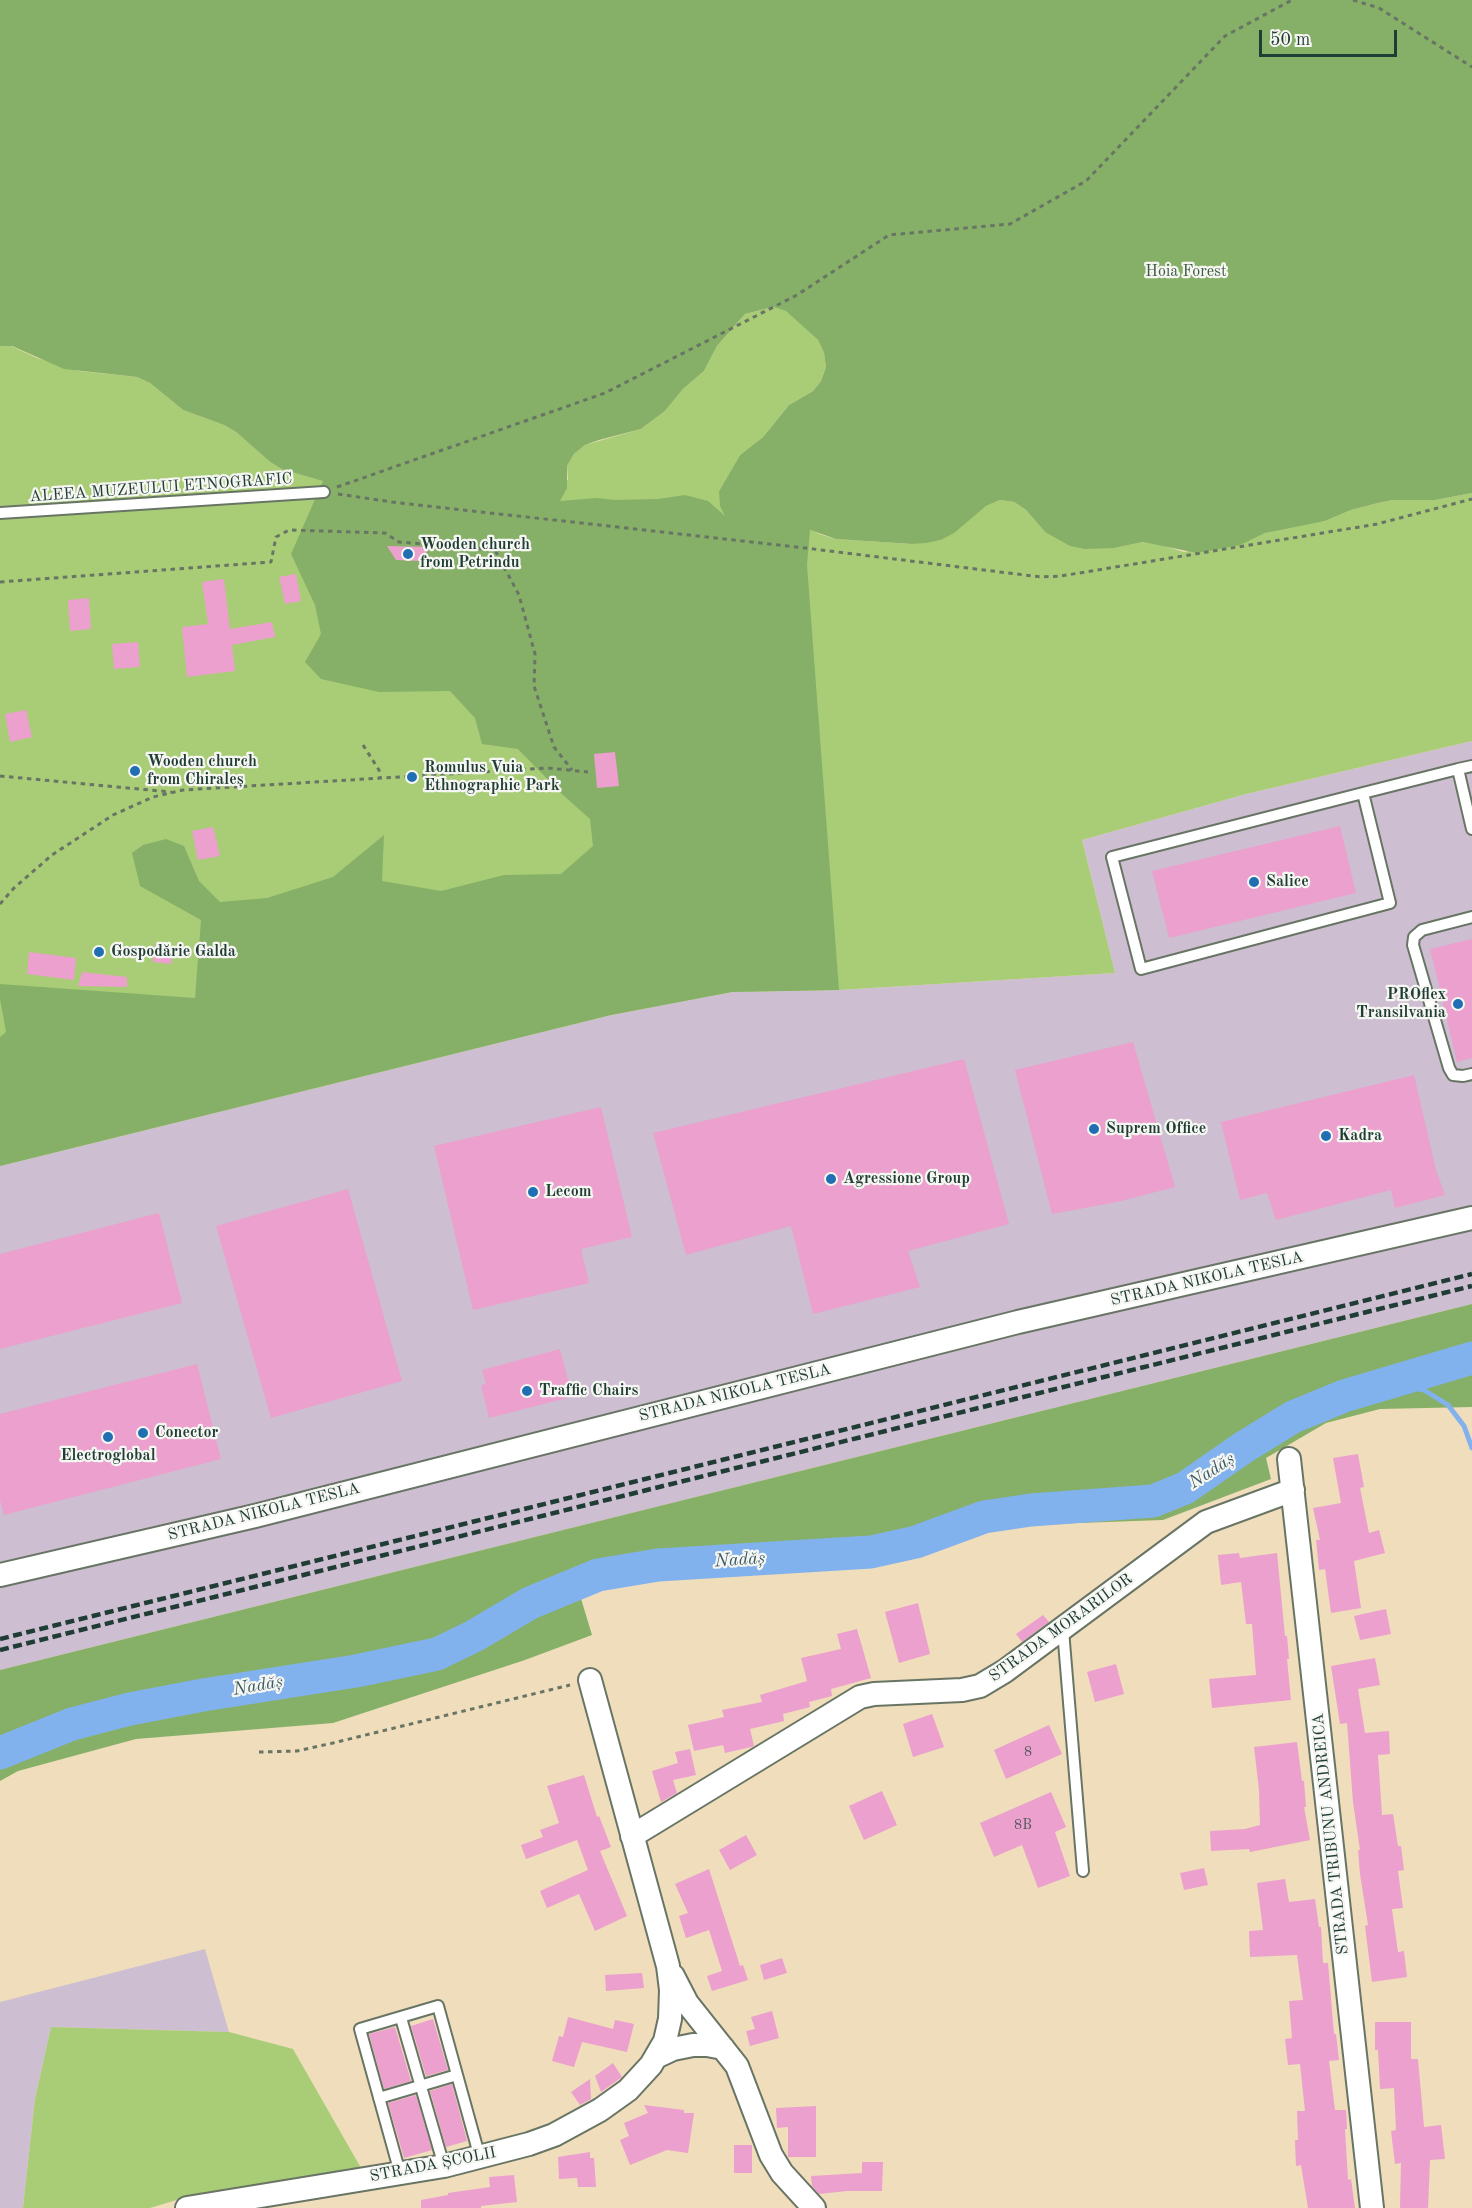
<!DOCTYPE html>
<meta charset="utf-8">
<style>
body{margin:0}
#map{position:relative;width:1472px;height:2208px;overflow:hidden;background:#f0ddbc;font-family:"Old Standard TT",serif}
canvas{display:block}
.scale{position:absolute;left:1259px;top:30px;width:138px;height:27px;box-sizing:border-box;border:3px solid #1f3d34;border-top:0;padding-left:8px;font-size:18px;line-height:21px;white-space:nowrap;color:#1f3d34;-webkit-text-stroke:4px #f6f6f2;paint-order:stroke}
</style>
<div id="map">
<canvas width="1472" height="2208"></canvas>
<div class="scale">50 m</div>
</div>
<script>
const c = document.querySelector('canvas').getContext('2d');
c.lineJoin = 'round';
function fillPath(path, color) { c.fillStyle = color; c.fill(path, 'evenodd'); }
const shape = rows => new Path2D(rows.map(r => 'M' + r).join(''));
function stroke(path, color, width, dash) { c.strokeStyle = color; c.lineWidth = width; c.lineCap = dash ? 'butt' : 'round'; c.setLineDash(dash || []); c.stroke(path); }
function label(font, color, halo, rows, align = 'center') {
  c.font = font + ' "Old Standard TT",serif'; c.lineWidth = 4.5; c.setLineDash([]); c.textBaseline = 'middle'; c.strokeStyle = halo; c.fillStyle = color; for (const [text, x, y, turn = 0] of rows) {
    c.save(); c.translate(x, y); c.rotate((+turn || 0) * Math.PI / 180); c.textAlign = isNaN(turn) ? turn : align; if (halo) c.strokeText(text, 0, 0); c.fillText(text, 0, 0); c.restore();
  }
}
const industrial = shape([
 [1472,741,1472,1304,0,1670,0,1166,611,1015,732,992,839,990,1115,973,1082,840,1246,794],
 [205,1949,229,2032,51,2027,35,2099,23,2208,0,2208,0,2002]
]);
const green = shape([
 [773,307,787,311,818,340,824,353,826,367,821,381,813,391,789,405,763,437,740,455,719,491,822,535,836,539,912,544,941,540,986,506,1000,500,1014,502,1026,510,1045,532,1113,548,1143,542,1157,544,1184,552,1253,538,1265,533,1293,526,1325,521,1351,510,1378,503,1393,500,1435,500,1472,493,1472,741,1246,794,1082,840,1115,973,839,990,732,992,611,1015,0,1166,0,346,11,346,37,358,79,371,137,377,150,383,183,410,224,425,236,432,269,461,324,481,568,480,567,466,574,454,585,445,641,429,665,411,683,389,704,371,717,346,745,314],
 [51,2027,229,2032,293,2049,361,2168,193,2195,150,2208,23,2208,35,2099]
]);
const forest = shape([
 [0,0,1472,0,1472,493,1435,500,1393,500,1378,503,1351,510,1325,521,1265,533,1240,545,1197,553,1143,542,1114,548,1085,549,1070,546,1045,532,1026,510,1014,502,1000,500,986,506,954,533,941,540,926,543,912,544,836,539,810,530,807,565,839,990,732,992,611,1015,0,1166,0,1037,6,1032,0,999,0,984,195,998,201,920,140,886,132,853,143,845,166,839,184,846,199,881,220,902,267,898,333,877,384,835,382,881,441,891,504,875,561,874,593,846,590,819,563,795,518,749,482,744,475,718,450,691,379,692,321,679,305,662,321,634,315,605,291,554,323,481,282,469,269,461,236,432,224,425,183,410,150,383,137,377,64,369,12,346,0,346],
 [773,307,786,311,818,340,824,353,826,367,821,381,813,391,789,405,763,437,740,455,719,491,720,506,725,516,708,501,685,495,658,499,614,500,597,498,560,501,567,488,567,466,574,454,585,445,599,440,641,429,665,411,683,389,704,371,717,346,745,314],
 [1472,1304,1472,1407,1380,1409,1326,1423,1266,1458,1271,1479,1163,1520,994,1526,898,1555,833,1567,649,1577,619,1582,579,1592,592,1635,525,1660,333,1723,136,1739,18,1771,0,1781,0,1670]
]);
const stream = shape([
 [1390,1383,1424,1390,1448,1405,1464,1426,1472,1448]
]);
const river = shape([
 [0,1753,72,1724,130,1709,203,1695,356,1671,437,1654,474,1636,530,1603,598,1575,658,1565,871,1552,916,1542,984,1517,1031,1510,1153,1501,1185,1488,1244,1447,1293,1417,1344,1396,1472,1358]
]);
const building = shape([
 [387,546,431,547,419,561,396,560],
 [296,574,301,601,285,604,279,577],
 [224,579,230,629,272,622,275,637,232,645,235,671,187,677,182,627,208,624,202,582],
 [89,598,91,629,70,631,68,600],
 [138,642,140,667,114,669,112,644],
 [26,710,32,737,10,742,5,714],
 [615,752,619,786,597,788,594,754],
 [1340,826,1356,893,1169,938,1152,871],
 [213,827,220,856,198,860,192,831],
 [1472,939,1472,1058,1457,1062,1430,949],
 [155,945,174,947,171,964,153,962],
 [29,952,76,958,74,980,27,974],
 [82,972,127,977,127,987,78,986],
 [1133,1042,1175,1187,1117,1202,1052,1214,1015,1070],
 [964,1059,1009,1224,908,1251,920,1287,813,1314,791,1226,686,1255,653,1133],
 [1414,1075,1436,1170,1445,1195,1395,1208,1391,1190,1276,1220,1267,1193,1240,1200,1221,1122],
 [601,1107,632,1237,581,1249,589,1283,473,1310,434,1146],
 [348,1189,402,1381,271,1418,216,1226],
 [159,1213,182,1303,0,1349,0,1254],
 [560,1349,569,1384,563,1385,567,1398,489,1418,481,1385,486,1384,482,1370],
 [197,1364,221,1459,4,1515,0,1500,0,1414],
 [1358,1454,1364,1487,1360,1488,1369,1533,1379,1530,1385,1553,1354,1561,1361,1608,1331,1613,1325,1569,1319,1570,1316,1540,1320,1540,1313,1508,1341,1503,1333,1458],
 [1239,1553,1240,1558,1277,1553,1285,1636,1287,1636,1289,1659,1287,1659,1291,1700,1212,1708,1209,1679,1256,1675,1252,1624,1246,1624,1241,1582,1221,1585,1218,1555],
 [918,1603,930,1654,899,1663,885,1612],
 [1386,1609,1391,1634,1360,1640,1354,1616],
 [1043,1615,1049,1622,1022,1642,1016,1634],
 [857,1629,871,1678,831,1689,832,1696,809,1702,810,1707,783,1714,784,1721,750,1729,754,1746,751,1747,725,1753,723,1745,694,1751,688,1725,724,1717,722,1710,762,1702,760,1695,807,1681,801,1658,841,1649,837,1634],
 [1375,1658,1380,1685,1358,1689,1365,1733,1389,1731,1390,1754,1378,1755,1382,1815,1393,1814,1398,1846,1401,1846,1404,1870,1398,1871,1403,1908,1392,1909,1398,1952,1404,1951,1407,1977,1372,1982,1365,1926,1368,1925,1360,1874,1358,1850,1360,1850,1353,1802,1347,1723,1340,1724,1331,1666],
 [1116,1664,1124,1694,1095,1702,1087,1672],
 [932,1714,944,1747,913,1757,903,1724],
 [1049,1725,1062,1754,1006,1779,994,1750],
 [1297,1742,1302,1781,1304,1781,1306,1807,1304,1807,1310,1840,1250,1852,1249,1849,1211,1851,1210,1831,1245,1829,1260,1825,1259,1790,1254,1747],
 [690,1749,696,1775,673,1780,677,1793,661,1802,652,1771,678,1763,675,1752],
 [584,1775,597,1817,599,1816,611,1847,600,1851,627,1916,595,1931,579,1894,547,1908,540,1891,588,1870,577,1840,526,1859,521,1845,543,1837,540,1830,559,1823,547,1786],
 [882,1791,897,1825,864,1840,849,1806],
 [1051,1792,1066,1827,1055,1832,1070,1876,1038,1888,1022,1845,994,1857,980,1823],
 [746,1835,757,1855,730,1870,719,1850],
 [1204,1868,1208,1885,1184,1890,1180,1873],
 [709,1869,740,1966,743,1965,748,1980,712,1991,707,1976,722,1971,709,1930,686,1938,679,1916,688,1913,675,1884],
 [1285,1879,1289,1902,1315,1899,1319,1927,1321,1927,1323,1963,1328,1963,1334,2034,1336,2034,1339,2060,1329,2061,1335,2110,1346,2110,1347,2129,1345,2129,1348,2180,1351,2179,1355,2208,1308,2208,1301,2165,1296,2166,1295,2140,1298,2140,1297,2111,1305,2111,1300,2064,1288,2065,1285,2039,1292,2038,1289,2001,1303,2000,1297,1955,1250,1957,1249,1931,1263,1930,1257,1883],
 [782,1958,787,1973,764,1980,760,1965],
 [642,1973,644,1988,606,1991,605,1975],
 [772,2011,779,2038,750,2046,746,2031,755,2029,751,2017],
 [568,2017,613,2029,615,2020,634,2024,627,2052,582,2042,574,2067,552,2061,559,2036,563,2037],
 [433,2019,448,2070,426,2076,411,2026],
 [1375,2022,1411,2022,1411,2059,1418,2059,1424,2127,1441,2125,1445,2159,1430,2160,1428,2208,1400,2208,1401,2163,1395,2164,1391,2131,1396,2130,1394,2088,1380,2089,1378,2050,1375,2050],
 [395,2027,411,2081,384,2089,369,2034],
 [613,2063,622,2077,601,2092,595,2076],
 [590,2079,591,2099,580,2105,571,2092],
 [452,2084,467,2141,446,2147,430,2091],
 [416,2095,432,2150,404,2158,388,2103],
 [644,2105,684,2110,684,2113,694,2113,688,2153,667,2150,630,2165,620,2140,629,2136,624,2123,648,2113],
 [816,2106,816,2157,788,2157,788,2127,777,2128,776,2108],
 [734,2145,752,2145,752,2173,734,2173],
 [590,2152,590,2158,594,2158,596,2187,578,2187,577,2178,559,2179,558,2157],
 [862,2162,883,2162,882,2191,847,2191,819,2194,812,2186,811,2176,862,2173],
 [514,2175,517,2202,481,2206,481,2208,421,2208,421,2200,448,2195,448,2193,490,2187,489,2177]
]);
const path = shape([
 [1353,0,1379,8,1472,67],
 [337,487,605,393,797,295,889,235,1010,224,1086,181,1225,36,1292,0],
 [338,494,392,502,805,548,1041,577,1061,576,1341,530,1377,524,1472,499],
 [0,582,271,562,276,537,289,530,385,533,399,542,495,550,519,595,535,654,534,686,554,747,572,770],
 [363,745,379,770,380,778],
 [0,776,171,792],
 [0,904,14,888,52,855,113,815,153,797,183,790,548,768,588,772],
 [259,1752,297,1751,333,1743,570,1685]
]);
const lane = shape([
 [0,513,324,492],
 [1472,766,1458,769,1472,829],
 [1363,793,1390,903,1141,969,1112,857,1363,793,1458,769],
 [1472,917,1422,930,1414,937,1413,945,1449,1068,1453,1075,1463,1076,1472,1074],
 [1063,1630,1083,1871],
 [401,2018,444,2166],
 [379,2098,457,2075],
 [400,2173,360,2029,438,2006,480,2158]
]);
const street = shape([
 [1289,1459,1372,2208],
 [0,1575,255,1516,1018,1322,1472,1218],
 [632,1836,860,1697,874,1694,962,1690,980,1686,1005,1671,1206,1522,1293,1490],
 [673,1976,687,2003,737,2066,771,2155,782,2173,814,2208],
 [658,2056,673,2049,693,2045,707,2045,723,2048],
 [187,2208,444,2166,529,2144,554,2135,600,2110,628,2090,651,2065,665,2041,670,2019,671,1990,668,1966,590,1680]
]);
const rail = shape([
 [0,1639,1472,1274],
 [0,1650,1472,1286]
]);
const markers = [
 [408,554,6,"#1f6fb2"],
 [135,771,6,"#1f6fb2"],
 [412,777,6,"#1f6fb2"],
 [1254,882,6,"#1f6fb2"],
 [99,952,6,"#1f6fb2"],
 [1458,1004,6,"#1f6fb2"],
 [1094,1129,6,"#1f6fb2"],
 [1326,1136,6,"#1f6fb2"],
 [831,1179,6,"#1f6fb2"],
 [533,1192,6,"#1f6fb2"],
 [527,1391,6,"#1f6fb2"],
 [143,1433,6,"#1f6fb2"],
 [108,1437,6,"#1f6fb2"]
];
const numberNames = [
 ["8",1028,1752],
 ["8B",1023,1825]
];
const parkNames = [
 ["Hoia Forest",1186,272]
];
const streetNames = [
 ["ALEEA MUZEULUI ETNOGRAFIC",161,488,-4],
 ["STRADA NIKOLA TESLA",1207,1279,-13],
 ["STRADA NIKOLA TESLA",735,1393,-14],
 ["STRADA NIKOLA TESLA",264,1512,-14],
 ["STRADA MORARILOR",1061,1628,-36],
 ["STRADA TRIBUNU ANDREICA",1331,1834,-96],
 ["STRADA ȘCOLII",433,2165,-11]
];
const poiNames = [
 ["Wooden church",420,545],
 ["from Petrindu",420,563],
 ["Wooden church",147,762],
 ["from Chiraleș",147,780],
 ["Romulus Vuia",424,768],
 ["Ethnographic Park",424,786],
 ["Salice",1266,882],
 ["Gospodărie Galda",111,952],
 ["PROflex",1446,995,"right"],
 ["Transilvania",1446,1013,"right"],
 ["Suprem Office",1106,1129],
 ["Kadra",1338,1136],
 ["Agressione Group",843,1179],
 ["Lecom",545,1192],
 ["Traffic Chairs",539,1391],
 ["Conector",155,1433],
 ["Electroglobal",108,1456,"center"]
];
const waterNames = [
 ["Nadăș",1212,1471,-33],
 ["Nadăș",740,1560,-4],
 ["Nadăș",258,1686,-10]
];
fillPath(industrial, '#cebed1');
fillPath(green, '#a9cd76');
fillPath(forest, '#86b067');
stroke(stream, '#82b2ed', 5);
stroke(river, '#82b2ed', 33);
fillPath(building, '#eba0cd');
stroke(lane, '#687564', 14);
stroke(street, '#687564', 26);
stroke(path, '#687564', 3, [4.5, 4.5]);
stroke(lane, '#fff', 10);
stroke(street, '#fff', 22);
stroke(rail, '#1f3d34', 4.5, [9, 4.5]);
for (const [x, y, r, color] of markers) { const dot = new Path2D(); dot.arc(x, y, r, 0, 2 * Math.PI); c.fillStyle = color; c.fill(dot); stroke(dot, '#f6f6f2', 2); }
label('14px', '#52565a', null, numberNames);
label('16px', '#3b5a41', '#f6f6f2', parkNames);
label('16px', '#1f3d34', '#f6f6f2', streetNames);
label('bold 16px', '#1f3d34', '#f6f6f2', poiNames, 'left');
label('italic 18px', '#385a62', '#f6f6f2', waterNames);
</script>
